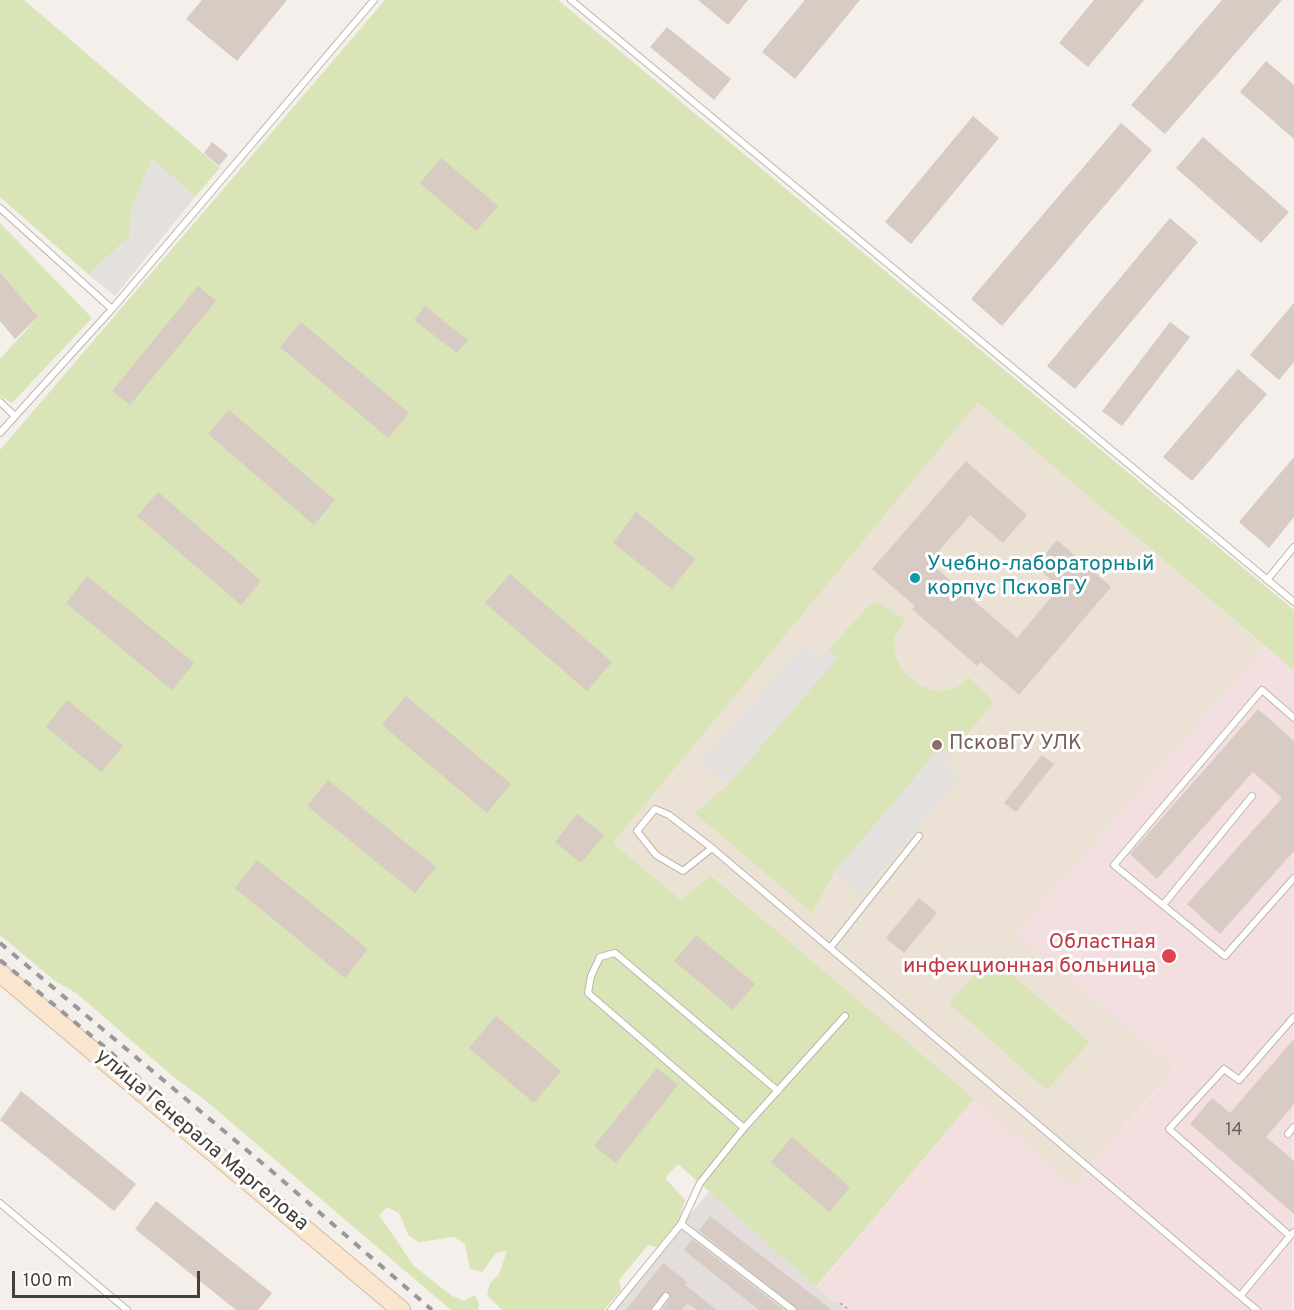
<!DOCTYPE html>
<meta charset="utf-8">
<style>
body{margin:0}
#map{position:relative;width:1294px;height:1310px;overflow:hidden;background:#f4efea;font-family:Overpass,sans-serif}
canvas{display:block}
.scale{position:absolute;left:12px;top:1271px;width:188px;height:27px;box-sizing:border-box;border:3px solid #473f39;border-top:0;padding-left:8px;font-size:18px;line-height:21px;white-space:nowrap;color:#473f39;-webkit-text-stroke:4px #fff;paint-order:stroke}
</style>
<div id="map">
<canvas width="1294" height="1310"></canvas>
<div class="scale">100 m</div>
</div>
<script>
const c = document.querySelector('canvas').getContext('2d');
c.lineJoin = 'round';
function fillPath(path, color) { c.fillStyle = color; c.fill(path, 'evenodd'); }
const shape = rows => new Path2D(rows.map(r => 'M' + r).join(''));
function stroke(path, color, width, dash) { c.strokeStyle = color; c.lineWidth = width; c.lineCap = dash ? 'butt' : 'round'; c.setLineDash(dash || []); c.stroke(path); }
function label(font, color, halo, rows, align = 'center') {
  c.font = font + ' Overpass,sans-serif'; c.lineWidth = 6; c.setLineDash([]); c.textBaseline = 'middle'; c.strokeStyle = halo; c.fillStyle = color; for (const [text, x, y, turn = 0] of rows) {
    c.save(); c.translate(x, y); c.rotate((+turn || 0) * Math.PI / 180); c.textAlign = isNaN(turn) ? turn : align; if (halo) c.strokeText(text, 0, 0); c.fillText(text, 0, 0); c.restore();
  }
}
const industrial = shape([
 [709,1191,816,1287,846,1310,614,1310]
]);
const education = shape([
 [978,401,1265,647,1016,933,1176,1068,1107,1145,1074,1188,712,875,681,900,613,843]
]);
const medical = shape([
 [1265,647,1294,671,1292,1310,846,1310,817,1287,974,1099,1074,1187,1107,1145,1176,1069,1016,933]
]);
const green = shape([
 [0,0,24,0,220,168,195,197,152,159,132,208,129,240,123,242,89,275,0,197],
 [385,0,558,0,1294,610,1294,671,978,402,613,843,681,900,711,875,974,1099,816,1287,678,1164,665,1178,685,1200,678,1223,658,1247,648,1245,619,1280,621,1290,604,1310,502,1310,487,1295,490,1283,499,1274,507,1251,496,1253,482,1272,470,1269,465,1244,454,1237,419,1242,409,1236,399,1213,387,1207,379,1215,414,1266,452,1296,464,1301,475,1295,479,1304,478,1310,451,1310,205,1100,176,1079,76,993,55,981,0,935,0,450],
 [0,223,92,318,12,403,0,396,0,359,38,317,0,272],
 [879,602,905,620,894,638,895,654,901,669,918,685,940,692,959,686,968,677,991,699,992,704,951,754,942,746,835,871,812,913,695,813,729,784,837,658,828,650,870,605],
 [991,956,1089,1042,1047,1090,949,1003]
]);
const parking = shape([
 [152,159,195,197,115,296,89,275,123,242,129,240,132,208],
 [803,645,819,658,828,650,838,658,729,784,701,763],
 [941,746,951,754,944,765,959,779,861,895,835,871]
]);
const building = shape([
 [202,0,287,0,237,61,186,19],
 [698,0,748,0,728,25],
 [805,0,860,0,795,79,762,52],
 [1094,0,1144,0,1088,67,1059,43],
 [1222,0,1282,0,1165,134,1131,105],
 [667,27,731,79,714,100,650,47],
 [1266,61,1294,85,1294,139,1240,92],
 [973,116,999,138,911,244,885,222],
 [1121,123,1152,150,1002,326,971,299],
 [1203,137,1289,212,1261,243,1176,168],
 [212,142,228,155,219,166,204,153],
 [441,158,498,206,476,231,420,183],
 [1170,218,1198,242,1075,389,1047,366],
 [0,272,38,317,15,339,0,321],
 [198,286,216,301,130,405,112,391],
 [1294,303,1294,362,1279,380,1250,355],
 [425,306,468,340,457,353,414,320],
 [301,322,409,413,388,438,280,347],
 [1170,322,1190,337,1122,426,1102,411],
 [1238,369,1267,394,1192,481,1163,457],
 [229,410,335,500,314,525,208,434],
 [1294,457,1294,517,1269,548,1239,522],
 [966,461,1027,515,1003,543,970,515,929,562,1017,638,1060,587,1035,566,1057,540,1111,587,1019,695,981,662,977,666,912,609,915,606,872,569],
 [158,492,261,581,241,605,137,516],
 [636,512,695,559,672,589,613,543],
 [510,574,612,662,587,691,485,603],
 [87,576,194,663,172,690,66,603],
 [406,696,511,784,487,813,382,725],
 [67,700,123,746,101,772,46,727],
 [1258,709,1294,741,1294,851,1220,934,1187,904,1282,798,1253,772,1157,879,1130,854],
 [1042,755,1054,764,1016,812,1004,803],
 [328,780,436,867,415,893,307,806],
 [577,814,604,835,581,863,555,842],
 [257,860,368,949,345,978,235,888],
 [919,898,937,913,904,953,886,938],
 [696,935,755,984,733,1010,674,961],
 [496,1016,561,1071,534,1103,469,1048],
 [1294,1039,1294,1104,1266,1137,1294,1161,1294,1214,1190,1124,1212,1098,1230,1113],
 [657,1068,678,1085,616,1163,594,1146],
 [21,1091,136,1184,114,1211,0,1120],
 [792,1137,850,1187,829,1212,771,1162],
 [156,1201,272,1293,258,1310,236,1310,135,1229],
 [710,1216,832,1310,798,1310,699,1231],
 [692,1239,784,1310,759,1310,684,1250],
 [663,1263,687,1282,685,1285,717,1310,697,1310,687,1303,682,1310,662,1310,671,1297,666,1291,650,1310,626,1310]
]);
const path = shape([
 [840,1303,849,1310]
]);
const service = shape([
 [571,0,1294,602],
 [0,208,112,309],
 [0,402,15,416],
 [0,433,112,309,374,0],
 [1267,580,1294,547],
 [1294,718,1262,690,1114,865,1225,956,1294,878],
 [712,848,683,871,656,855,637,831,655,809,669,815,712,848,1240,1296],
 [1163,905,1252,796],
 [830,948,919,836],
 [1294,1017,1239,1080,1224,1069,1169,1129,1290,1236,1294,1232],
 [744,1128,588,993,591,976,600,957,615,953,778,1091],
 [1288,1134,1294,1127],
 [0,1203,127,1310],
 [681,1224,700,1183,744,1128,845,1016],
 [611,1310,681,1224,793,1310],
 [655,1310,666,1296],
 [1257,1310,1240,1296,1290,1236]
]);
const secondary = shape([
 [0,973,401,1310]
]);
const rail = shape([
 [0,943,268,1168,432,1310],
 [0,960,106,1048,200,1134]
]);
const markers = [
 [915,578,6,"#0f9aa8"],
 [937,745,6,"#8d6e63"],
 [1169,956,8,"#e0444e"]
];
const numberNames = [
 ["14",1234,1131]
];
const cultureNames = [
 ["Учебно-лабораторный",927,566],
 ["корпус ПсковГУ",927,590]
];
const educationNames = [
 ["ПсковГУ УЛК",949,745]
];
const healthNames = [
 ["Областная",1156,944],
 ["инфекционная больница",1156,968]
];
const streetNames = [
 ["улица Генерала Маргелова",201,1141,40]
];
fillPath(industrial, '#e3dedb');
fillPath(education, '#ebe1d5');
fillPath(medical, '#f3dfe0');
fillPath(green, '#d9e4b7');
fillPath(parking, '#e3e0de');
fillPath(building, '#d7cbc3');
stroke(service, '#bfb5ad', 8);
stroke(secondary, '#d2bba0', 20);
stroke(path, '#bfaea0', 2, [3, 3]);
stroke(service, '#fff', 6);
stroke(secondary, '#fae6ce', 18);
stroke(rail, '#989898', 4, [8, 8]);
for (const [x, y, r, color] of markers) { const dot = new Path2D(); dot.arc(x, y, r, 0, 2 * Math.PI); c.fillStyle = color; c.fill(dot); stroke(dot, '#fff', 2); }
label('18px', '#6b625c', null, numberNames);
label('21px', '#0d838f', '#fff', cultureNames, 'left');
label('21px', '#785e54', '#fff', educationNames, 'left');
label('21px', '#be3a42', '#fff', healthNames, 'right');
label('21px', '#473f39', '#fff', streetNames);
</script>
